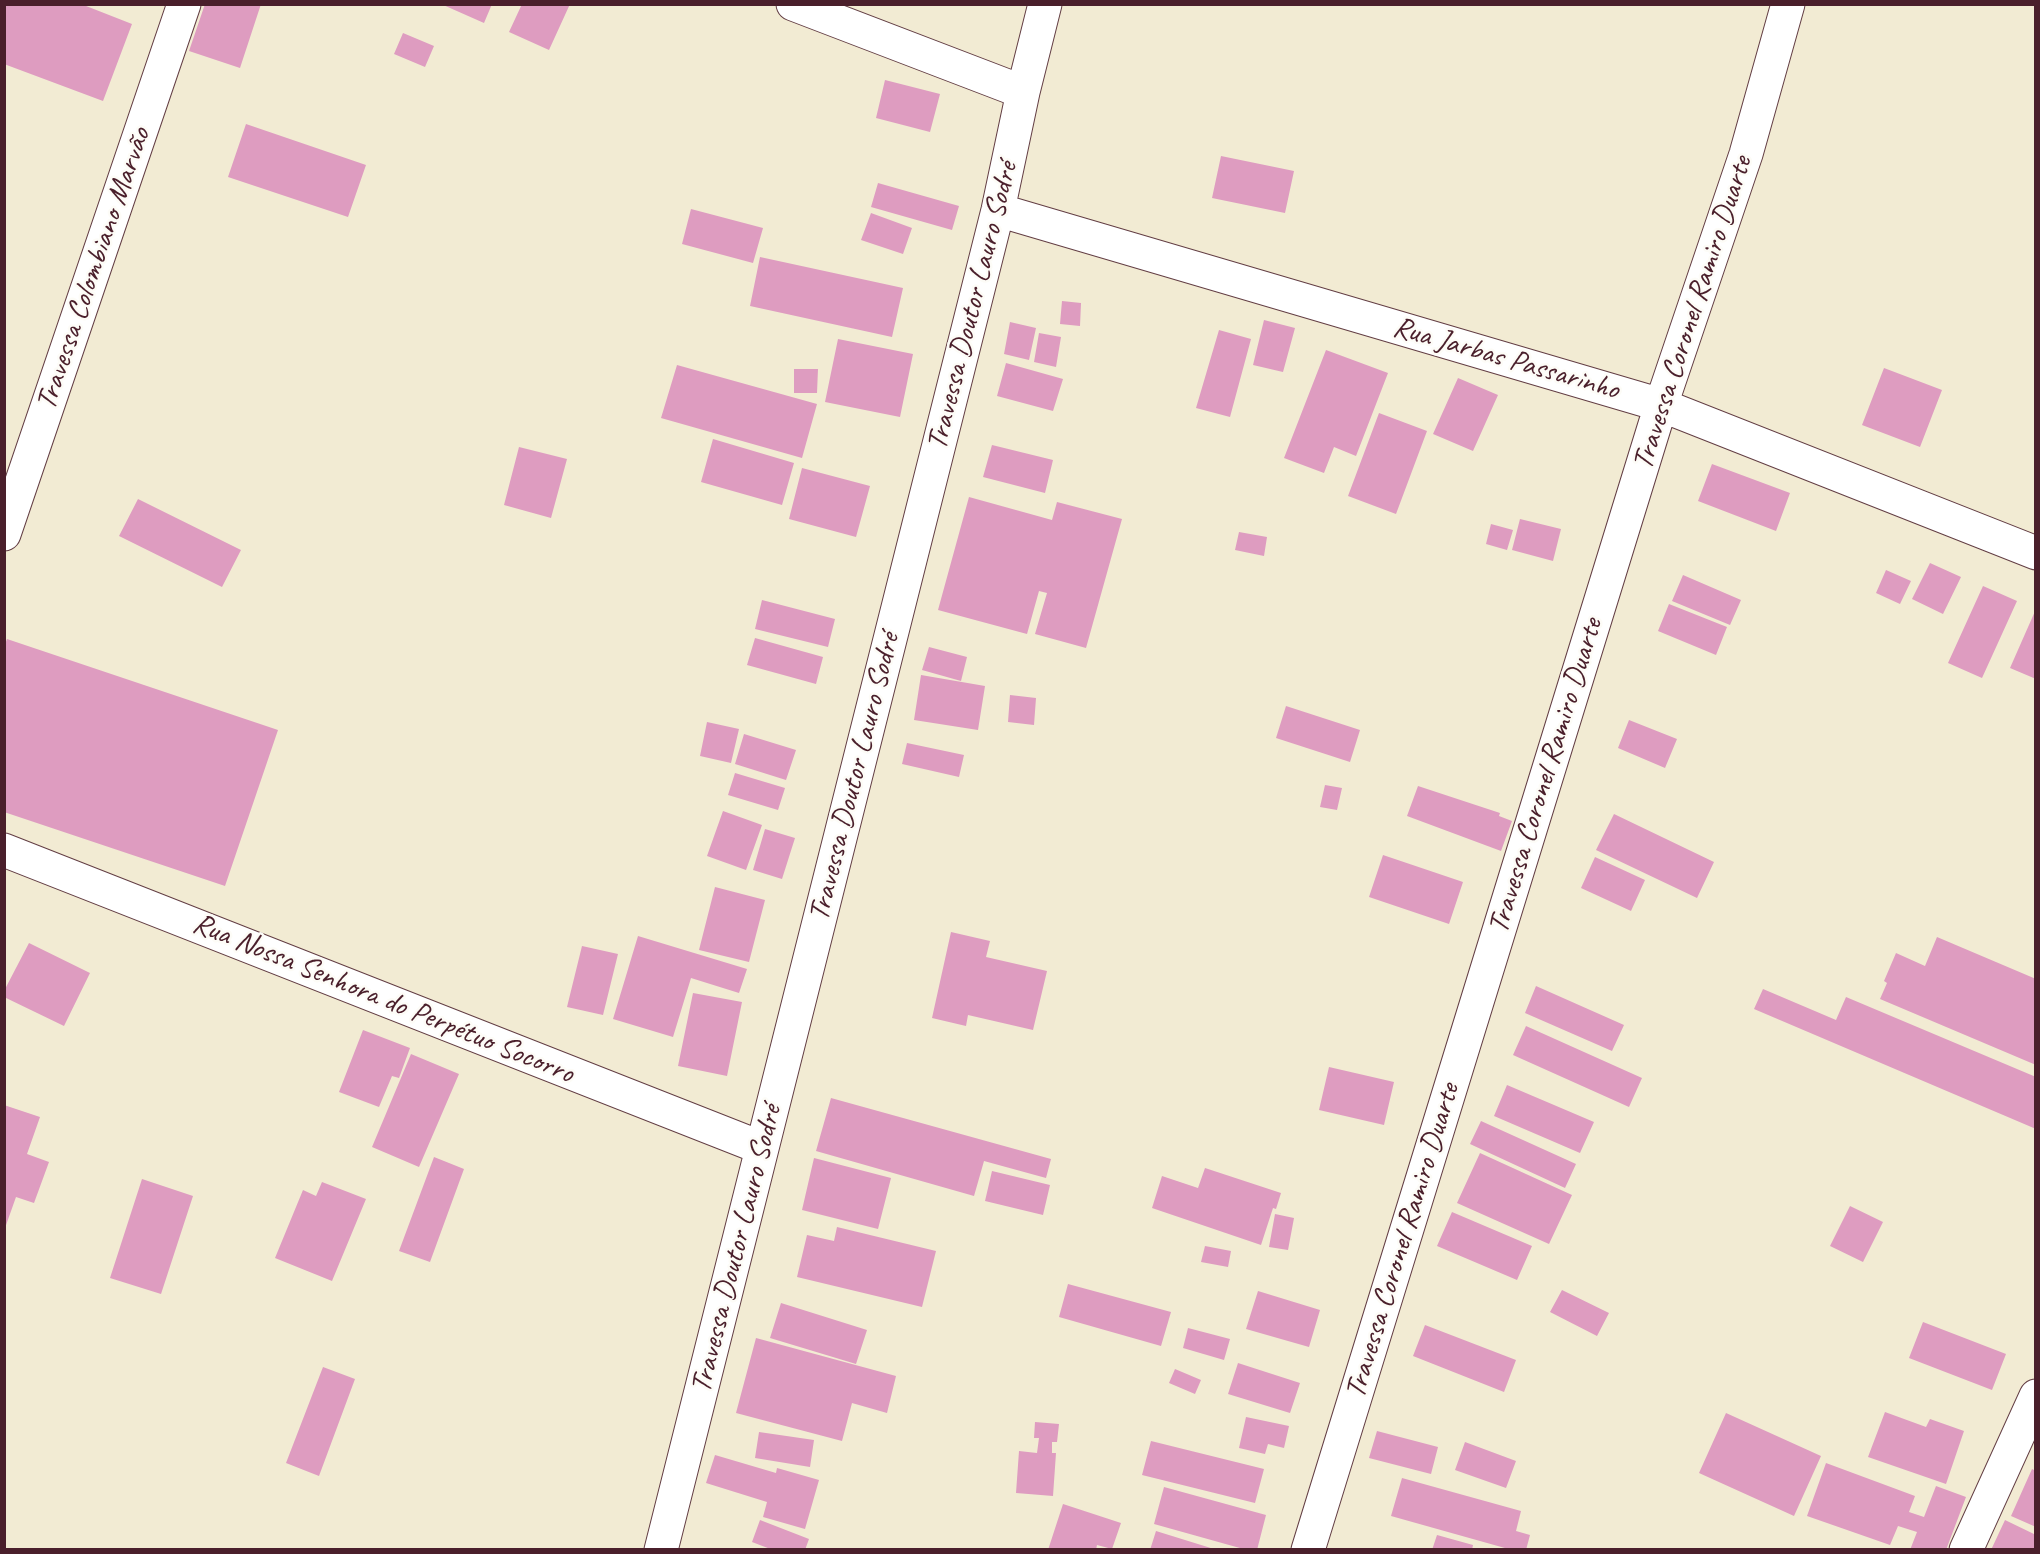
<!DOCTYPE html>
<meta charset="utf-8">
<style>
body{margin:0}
#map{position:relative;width:2040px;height:1554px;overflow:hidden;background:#f2ebd3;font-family:Caveat,sans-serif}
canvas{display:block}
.frame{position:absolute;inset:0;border:6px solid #4a1f2b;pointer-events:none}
</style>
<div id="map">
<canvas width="2040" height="1554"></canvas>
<div class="frame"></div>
</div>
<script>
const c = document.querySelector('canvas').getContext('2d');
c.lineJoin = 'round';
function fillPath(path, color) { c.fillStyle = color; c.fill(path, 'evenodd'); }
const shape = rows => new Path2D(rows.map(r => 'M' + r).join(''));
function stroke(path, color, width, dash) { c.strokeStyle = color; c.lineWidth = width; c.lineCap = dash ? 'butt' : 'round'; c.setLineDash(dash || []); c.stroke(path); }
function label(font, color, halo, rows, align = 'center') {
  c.font = font + ' Caveat,sans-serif'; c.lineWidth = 5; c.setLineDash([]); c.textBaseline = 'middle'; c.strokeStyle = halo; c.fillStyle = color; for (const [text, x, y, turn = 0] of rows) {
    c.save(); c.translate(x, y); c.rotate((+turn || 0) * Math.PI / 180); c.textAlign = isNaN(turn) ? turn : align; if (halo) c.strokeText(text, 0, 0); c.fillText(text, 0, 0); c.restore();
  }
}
const building = shape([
 [4,4,81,4,132,24,103,101,4,64],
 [205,4,261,4,240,68,189,51],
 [441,4,492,4,484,23],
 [522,4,570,4,549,50,509,32],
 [403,33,434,46,425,67,394,54],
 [885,80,940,94,930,132,876,118],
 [246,124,366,165,348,217,228,177],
 [1221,156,1294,171,1285,213,1212,198],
 [878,183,959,206,952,230,871,207],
 [691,209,763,228,753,263,682,244],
 [871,213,912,228,903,254,861,240],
 [760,257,903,288,892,337,750,306],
 [1062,301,1081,303,1080,326,1060,324],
 [1264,320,1295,328,1283,372,1253,365],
 [1010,322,1036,328,1029,360,1004,354],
 [1219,330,1251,339,1230,417,1196,408],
 [1039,333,1061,337,1056,367,1034,362],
 [838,339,913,354,900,417,825,402],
 [1326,350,1388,373,1356,456,1334,447,1324,473,1284,458],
 [1006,363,1063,379,1053,411,997,396],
 [677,365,817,404,802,458,661,418],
 [1884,368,1942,390,1920,447,1862,425],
 [794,369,818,369,817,393,794,393],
 [1458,378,1498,395,1473,451,1433,434],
 [1379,413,1427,431,1396,514,1348,496],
 [713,439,794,463,782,505,701,482],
 [992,445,1053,460,1045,493,983,477],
 [519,447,567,459,551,518,504,505],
 [1712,464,1790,493,1776,531,1698,501],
 [802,468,870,486,856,537,789,519],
 [969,497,1052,520,1057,502,1122,519,1086,648,1035,634,1047,593,1039,591,1027,634,938,610],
 [138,499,241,550,222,587,119,536],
 [1520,519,1561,529,1553,561,1512,550],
 [1491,524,1513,530,1507,550,1486,544],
 [1239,532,1267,537,1264,556,1235,550],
 [1930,563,1961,577,1943,614,1912,599],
 [1886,570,1911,581,1900,604,1876,593],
 [1683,575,1741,600,1730,625,1672,601],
 [1983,586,2017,601,1982,678,1948,663],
 [762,600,835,619,828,647,755,629],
 [1669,604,1727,627,1716,655,1658,631],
 [2036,609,2036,679,2010,668],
 [755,638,823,657,816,684,747,665],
 [7,639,278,730,225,886,4,812,4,647],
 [929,647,967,657,961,681,922,670],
 [921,675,985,686,978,730,914,720],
 [1010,695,1036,698,1034,725,1008,722],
 [1286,706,1360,730,1350,762,1276,738],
 [1629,720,1677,739,1665,768,1618,748],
 [707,722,739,729,731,763,700,756],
 [744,734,796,750,786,780,735,764],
 [907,743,964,755,959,777,902,764],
 [735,773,785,788,778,810,728,795],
 [1325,785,1342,788,1337,810,1320,807],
 [1418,786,1500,813,1499,816,1512,821,1501,851,1407,816],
 [723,811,762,825,746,870,707,856],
 [1614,814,1714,862,1697,898,1596,850],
 [765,829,795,838,782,879,753,870],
 [1383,855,1463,882,1449,924,1369,897],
 [1595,857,1645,880,1631,911,1581,888],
 [715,887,765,900,749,962,699,950],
 [951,932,990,941,986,957,1047,971,1033,1030,968,1015,966,1026,932,1018],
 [638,936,747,969,739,993,691,978,673,1037,613,1019],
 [1937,937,2036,979,2036,1065,1880,999,1887,983,1884,981,1896,953,1925,966],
 [29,943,90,973,64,1026,4,997,4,991],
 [582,946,618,954,603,1015,567,1007],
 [1536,986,1624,1025,1612,1051,1525,1013],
 [1763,989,1836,1020,1846,997,2036,1077,2036,1129,1754,1009],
 [693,993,742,1002,727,1076,678,1066],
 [1526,1026,1642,1078,1629,1107,1513,1055],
 [363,1030,410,1048,399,1078,392,1076,379,1107,339,1092],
 [411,1054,459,1074,419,1167,372,1147],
 [1329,1067,1394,1082,1384,1125,1319,1110],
 [1507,1085,1594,1122,1580,1153,1494,1116],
 [831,1098,1051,1159,1046,1178,984,1161,974,1196,816,1151],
 [4,1105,40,1117,27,1154,49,1162,34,1203,16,1197,5,1228],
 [1481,1121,1576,1164,1565,1188,1470,1144],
 [1480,1153,1572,1195,1549,1244,1457,1203],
 [434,1157,464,1169,430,1262,399,1251],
 [814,1158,891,1178,878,1229,802,1210],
 [1205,1168,1281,1193,1276,1209,1273,1208,1261,1245,1152,1208,1162,1176,1198,1188],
 [992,1171,1050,1185,1043,1215,985,1201],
 [142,1179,193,1196,161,1294,110,1278],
 [322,1182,366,1199,332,1281,275,1258,303,1190,316,1196],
 [1850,1206,1883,1222,1863,1262,1830,1246],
 [1452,1212,1532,1246,1517,1280,1437,1246],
 [1275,1214,1294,1218,1288,1250,1269,1247],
 [837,1227,936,1251,922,1307,797,1277,807,1235,834,1241],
 [1205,1246,1231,1251,1228,1267,1201,1262],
 [1068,1284,1171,1312,1161,1346,1059,1317],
 [1562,1290,1609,1313,1597,1336,1550,1312],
 [1258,1291,1320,1310,1309,1347,1246,1329],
 [781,1303,867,1330,856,1364,770,1338],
 [1923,1322,2006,1354,1992,1390,1909,1358],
 [1425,1325,1516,1360,1504,1392,1413,1356],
 [1188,1328,1230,1339,1224,1360,1183,1348],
 [756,1338,896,1376,887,1413,852,1403,842,1441,736,1413],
 [1238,1363,1300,1383,1290,1413,1228,1394],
 [323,1367,355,1379,319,1476,286,1463],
 [1175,1369,1201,1380,1195,1394,1169,1383],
 [1885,1412,1926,1427,1930,1419,1964,1431,1946,1484,1868,1457],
 [1726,1413,1821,1456,1794,1516,1699,1473],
 [1246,1417,1289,1426,1284,1448,1268,1444,1265,1454,1239,1448],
 [1035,1422,1059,1424,1057,1442,1052,1442,1052,1453,1056,1453,1053,1496,1016,1493,1019,1451,1037,1453,1039,1438,1034,1438],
 [1377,1431,1438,1447,1431,1474,1369,1458],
 [759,1432,814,1440,810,1467,755,1458],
 [1151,1441,1264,1469,1255,1503,1142,1475],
 [1465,1442,1516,1461,1506,1488,1455,1470],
 [715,1455,776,1473,777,1468,819,1480,805,1529,763,1517,767,1502,706,1483],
 [1826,1463,1915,1496,1909,1512,1924,1517,1936,1486,1966,1497,1946,1550,1910,1550,1917,1532,1898,1526,1890,1545,1807,1516],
 [2032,1469,2036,1471,2036,1527,2011,1516],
 [1402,1478,1521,1511,1516,1531,1530,1535,1526,1550,1512,1550,1391,1516],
 [1164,1487,1266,1515,1257,1550,1247,1550,1154,1524],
 [1063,1504,1121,1523,1112,1549,1097,1545,1096,1550,1048,1550],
 [760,1520,809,1539,805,1550,773,1550,752,1542],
 [2005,1520,2036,1535,2036,1550,1991,1550],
 [1156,1531,1214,1549,1214,1550,1150,1550],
 [1437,1535,1473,1545,1472,1550,1432,1550]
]);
const street = shape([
 [793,4,1023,92],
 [998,210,1661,405,2036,553],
 [4,534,184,4],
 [4,850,762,1148],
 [661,1550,998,210,1023,92,1045,4],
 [1308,1550,1661,405,1746,154,1788,4],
 [1966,1550,2036,1396]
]);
const streetNames = [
 ["Travessa Colombiano Marvão",94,269,-71],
 ["Travessa Doutor Lauro Sodré",973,306,-76],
 ["Travessa Coronel Ramiro Duarte",1693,313,-72],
 ["Rua Jarbas Passarinho",1506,359,16],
 ["Travessa Coronel Ramiro Duarte",1546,776,-73],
 ["Travessa Doutor Lauro Sodré",855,777,-76],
 ["Rua Nossa Senhora do Perpétuo Socorro",383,999,22],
 ["Travessa Coronel Ramiro Duarte",1403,1241,-73],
 ["Travessa Doutor Lauro Sodré",737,1249,-76]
];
fillPath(building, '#de9cc0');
stroke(street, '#633e44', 35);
stroke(street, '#fff', 33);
label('30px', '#4a1f2b', '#fdfcf7', streetNames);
</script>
